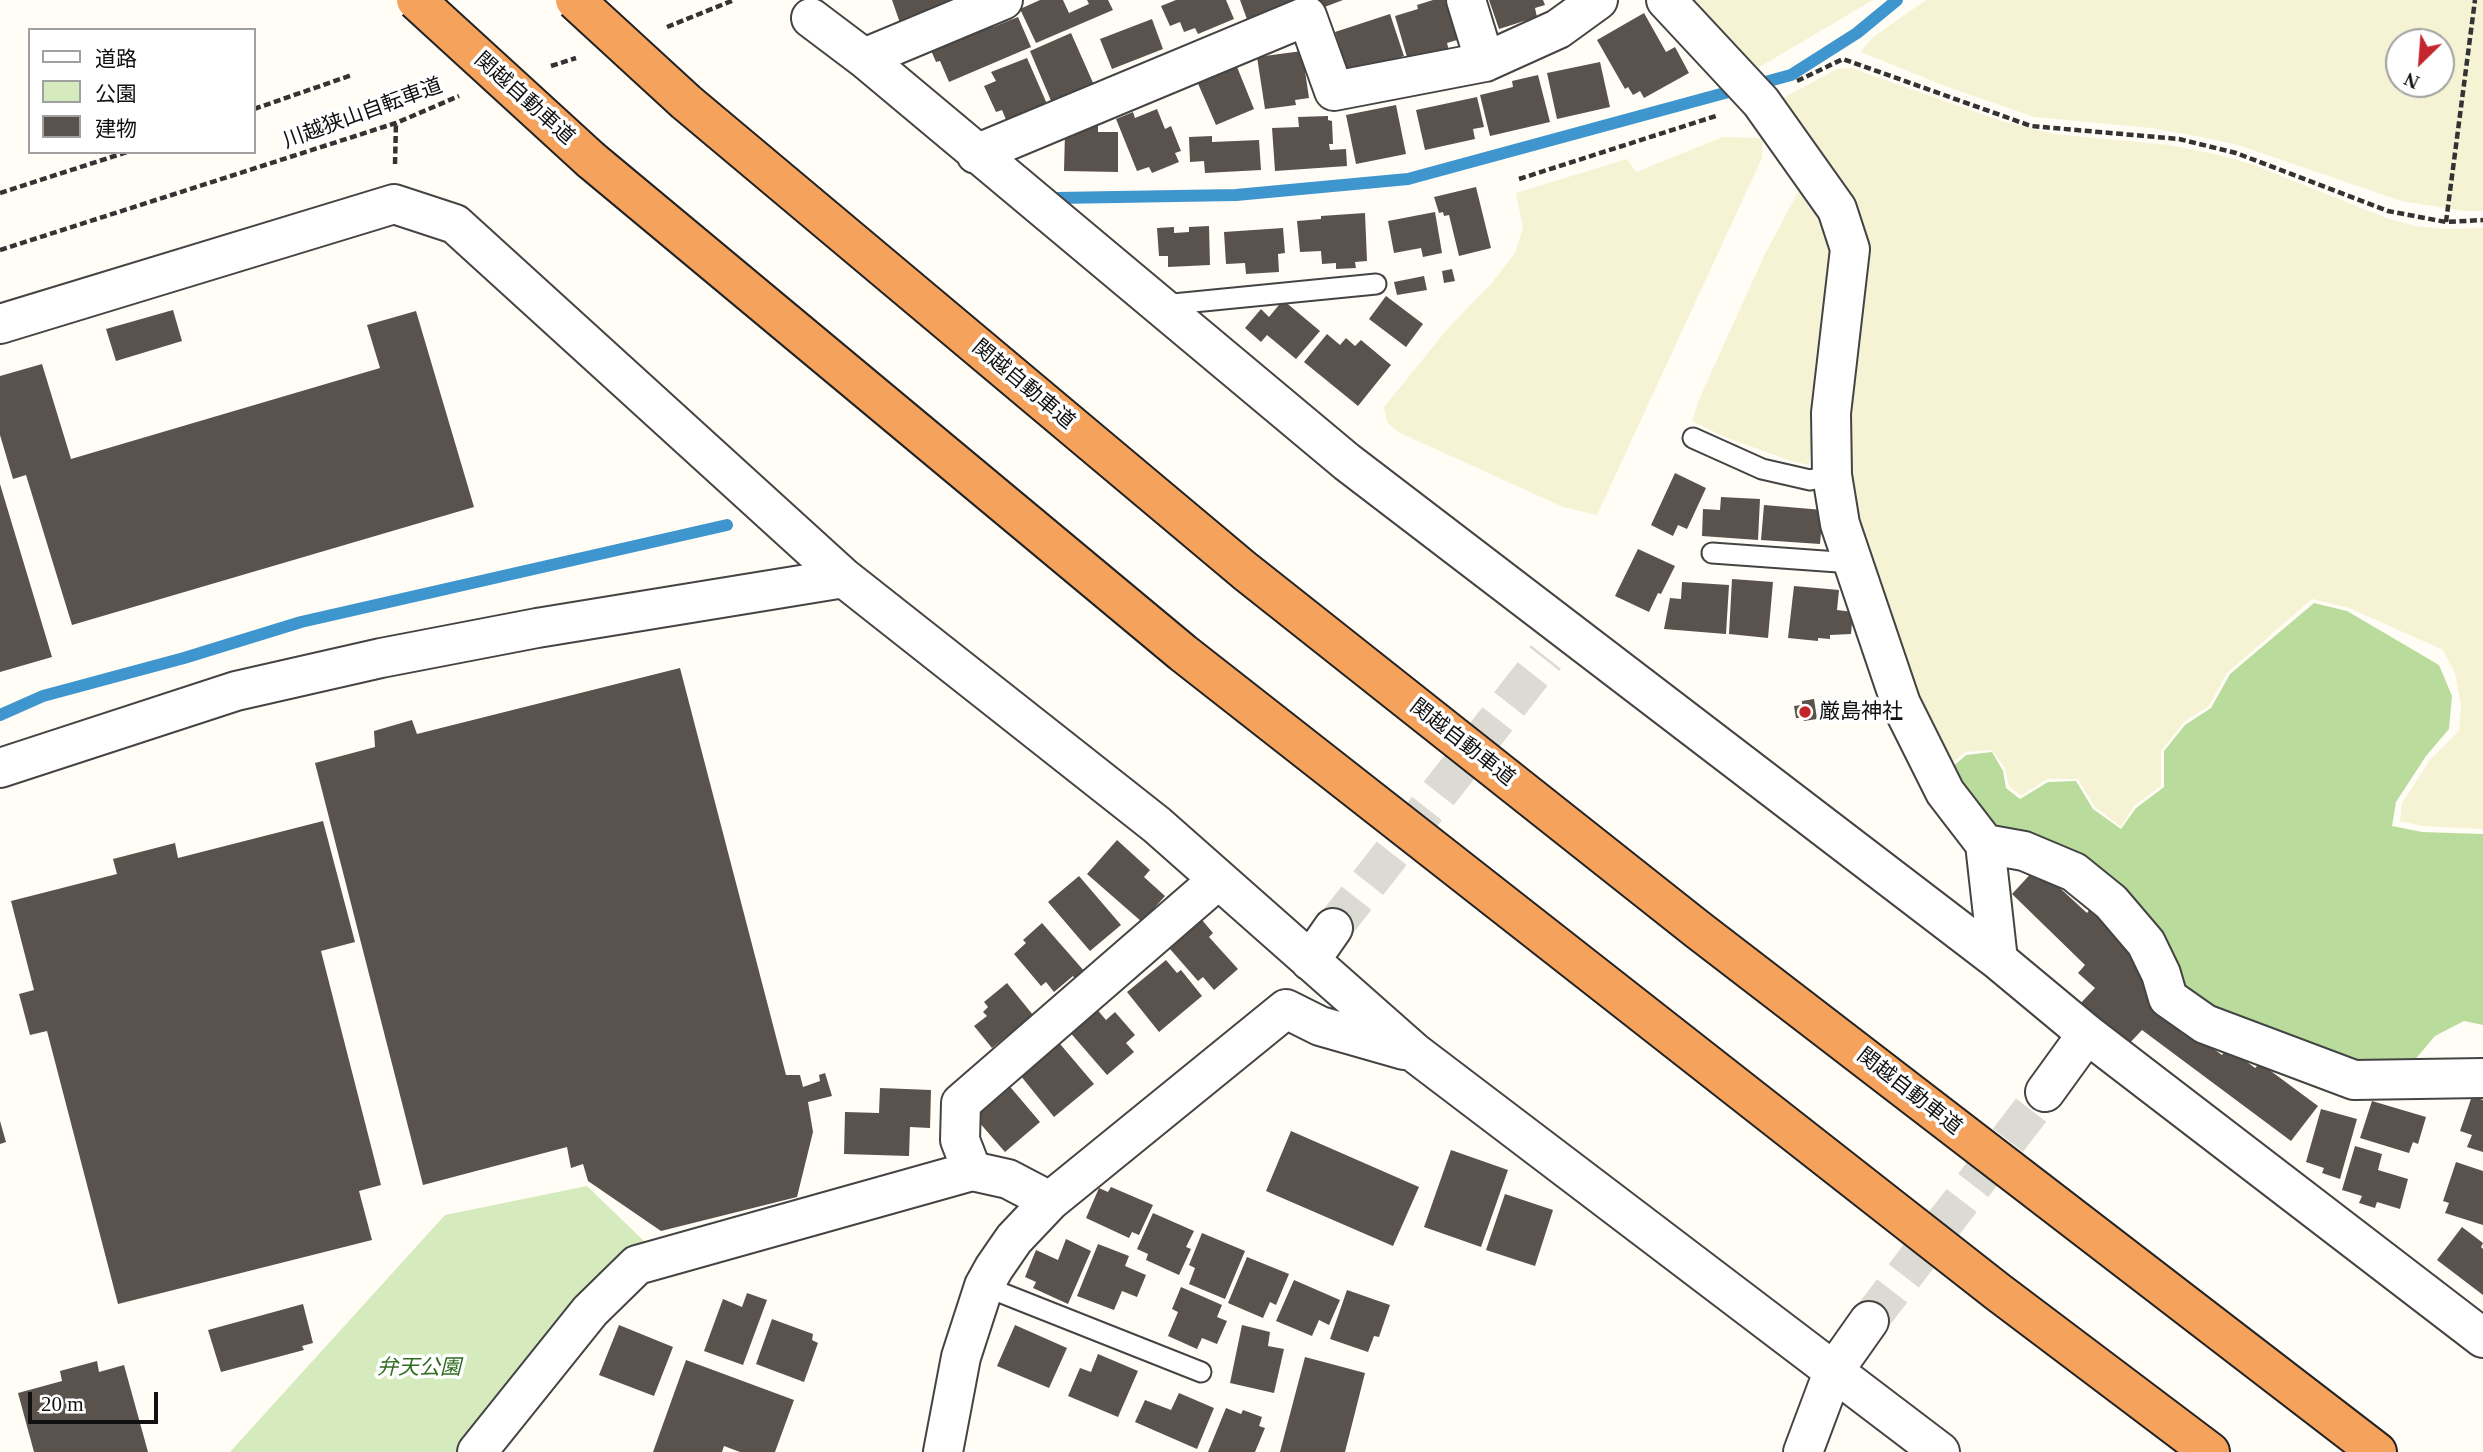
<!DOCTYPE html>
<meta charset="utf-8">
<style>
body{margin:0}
#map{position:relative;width:2483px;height:1452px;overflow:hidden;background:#fffdf5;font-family:"Times New Roman","Noto Sans JP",serif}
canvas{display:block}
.legend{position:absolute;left:28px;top:28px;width:228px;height:126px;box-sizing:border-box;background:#fff;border:2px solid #a0a0a0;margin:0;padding:9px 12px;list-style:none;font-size:21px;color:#111}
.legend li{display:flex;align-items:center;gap:14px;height:35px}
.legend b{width:35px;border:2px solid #a0a0a0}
.north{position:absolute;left:2385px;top:28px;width:70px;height:70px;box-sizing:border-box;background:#fff;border:2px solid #a0a0a0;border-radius:50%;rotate:205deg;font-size:19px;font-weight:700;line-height:28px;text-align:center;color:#111}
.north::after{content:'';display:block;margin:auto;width:24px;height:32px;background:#c4262e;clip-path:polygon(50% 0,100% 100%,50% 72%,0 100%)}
.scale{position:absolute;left:28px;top:1392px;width:130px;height:32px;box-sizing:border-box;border:4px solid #111;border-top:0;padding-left:9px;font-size:21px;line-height:24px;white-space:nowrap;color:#111;-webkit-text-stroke:5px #fff;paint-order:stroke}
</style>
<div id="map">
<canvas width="2483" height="1452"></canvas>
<ul class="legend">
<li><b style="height:9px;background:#fff"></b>道路</li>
<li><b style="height:19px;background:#d5ebbd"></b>公園</li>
<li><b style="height:19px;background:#5a524d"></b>建物</li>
</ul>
<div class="north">N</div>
<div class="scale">20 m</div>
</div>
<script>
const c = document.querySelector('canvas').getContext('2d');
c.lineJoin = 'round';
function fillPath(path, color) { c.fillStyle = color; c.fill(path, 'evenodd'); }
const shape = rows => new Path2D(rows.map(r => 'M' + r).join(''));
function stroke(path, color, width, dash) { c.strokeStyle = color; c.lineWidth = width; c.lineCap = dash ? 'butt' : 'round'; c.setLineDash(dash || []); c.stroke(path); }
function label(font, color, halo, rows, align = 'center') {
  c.font = font + ' "Times New Roman","Noto Sans JP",serif'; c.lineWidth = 7; c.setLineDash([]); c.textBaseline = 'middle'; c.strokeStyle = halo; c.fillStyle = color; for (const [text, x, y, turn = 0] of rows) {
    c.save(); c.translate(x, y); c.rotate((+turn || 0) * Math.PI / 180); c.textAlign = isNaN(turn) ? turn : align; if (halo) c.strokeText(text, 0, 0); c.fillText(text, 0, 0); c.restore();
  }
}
const farmland = shape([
 [1689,0,1873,0,1751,72],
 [1926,0,2483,0,2483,211,2464,211,2401,201,2238,145,2196,136,2151,128,2034,117,1945,86,1861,52,1872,38],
 [2399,42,2441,42,2441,84,2399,84],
 [1851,68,2002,121,2054,134,2170,145,2219,155,2251,164,2389,219,2416,226,2443,229,2483,228,2483,829,2422,826,2400,821,2402,803,2430,760,2459,731,2461,706,2455,673,2443,650,2349,608,2312,599,2227,673,2209,706,2184,722,2161,751,2161,786,2134,806,2121,827,2095,807,2078,779,2047,779,2021,796,2009,786,2005,768,1992,750,1965,752,1948,767,1927,728,1850,487,1844,431,1857,311,1776,106,1783,98,1837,69],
 [1723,137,1763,138,1762,158,1597,515,1563,507,1398,432,1387,422,1384,407,1449,327,1491,284,1515,253,1523,228,1516,193,1627,159,1636,172],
 [1799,190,1815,201,1831,233,1832,270,1809,465,1791,461,1725,437,1692,421,1700,397,1764,256]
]);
const green = shape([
 [587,1186,645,1242,555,1327,459,1452,230,1452,445,1215]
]);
const forest = shape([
 [2314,603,2347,611,2439,665,2452,696,2449,729,2426,756,2396,802,2392,826,2422,832,2483,834,2483,1025,2464,1021,2435,1036,2413,1062,2352,1066,2240,1025,2177,983,2150,932,1990,834,1948,771,1966,755,1992,752,2003,771,2006,788,2020,799,2048,782,2076,781,2093,809,2121,829,2136,808,2164,787,2164,751,2185,725,2211,708,2230,674]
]);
const stream = shape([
 [1057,198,1236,195,1408,179,1791,75,1857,33,1897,0],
 [0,715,43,696,184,658,301,622,727,525]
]);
const building = shape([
 [892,0,958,0,900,23],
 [1040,0,1063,0,1069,13,1089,4,1087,0,1108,0,1113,10,1036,43,1020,9],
 [1176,0,1226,0,1234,19,1198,34,1195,28,1184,32,1180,22,1170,26,1161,6],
 [1240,0,1303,0,1248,22],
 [1319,0,1343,0,1322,8],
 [1433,0,1445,0,1457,40,1447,43,1449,51,1409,64,1395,16,1418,9,1417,5],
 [1489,0,1543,0,1545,5,1535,8,1537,17,1499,29],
 [1644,13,1666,52,1675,47,1689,73,1644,98,1640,91,1633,95,1628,87,1625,89,1597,40],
 [1390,14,1404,56,1349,74,1335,32],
 [1018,17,1031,47,949,82,940,61,936,62,930,48,988,18,993,27],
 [1152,19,1163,49,1112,69,1100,39],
 [1071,33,1094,85,1052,103,1030,51],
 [1302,51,1309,98,1295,100,1296,105,1265,109,1257,57],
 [1027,58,1047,104,1007,122,1002,110,996,112,984,86,996,81,991,72],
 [1235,62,1254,109,1216,125,1196,79],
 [1600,62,1610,107,1557,119,1547,73],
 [1538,75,1550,122,1490,136,1480,95,1513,87,1512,81],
 [1477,97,1484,127,1473,129,1475,139,1425,150,1416,110],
 [1396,105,1406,154,1356,164,1346,115],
 [1157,109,1165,129,1171,126,1181,151,1175,153,1179,162,1152,173,1149,167,1137,171,1116,119,1133,112,1135,118],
 [1328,116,1328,120,1332,121,1333,144,1329,144,1330,150,1346,149,1347,166,1275,171,1272,128,1299,127,1298,117],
 [1083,125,1098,126,1098,132,1118,132,1118,172,1064,171,1065,132,1082,132],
 [1212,136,1212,142,1259,140,1261,170,1205,173,1204,161,1190,162,1189,137],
 [1476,187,1491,248,1459,256,1449,215,1444,216,1443,212,1439,213,1434,197],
 [1435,212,1442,253,1423,257,1421,248,1394,253,1388,221],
 [1365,213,1367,261,1355,262,1356,268,1336,269,1336,263,1322,264,1321,251,1300,252,1297,221,1321,219,1321,216],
 [1209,226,1210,265,1168,267,1168,256,1159,256,1157,228,1174,227,1174,233,1189,232,1189,227],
 [1283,228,1285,253,1278,254,1279,272,1246,274,1245,263,1226,264,1224,232],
 [1452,269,1455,281,1444,283,1442,271],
 [1424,276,1427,290,1397,295,1394,282],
 [1386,296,1423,324,1406,347,1369,319],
 [1283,300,1320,331,1296,359,1267,335,1261,342,1245,328,1261,309,1269,317],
 [173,310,182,341,116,361,106,329],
 [416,311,474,507,72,625,26,475,13,479,0,435,0,376,42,364,71,459,380,368,367,325],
 [1327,334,1340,345,1346,338,1355,346,1361,340,1391,365,1358,406,1304,362],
 [1675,473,1706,488,1687,529,1678,525,1673,536,1651,525],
 [0,484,52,657,0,672],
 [1721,497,1760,499,1758,540,1702,536,1703,509,1720,510],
 [1764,505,1823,510,1820,544,1761,540],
 [1638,549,1675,566,1661,594,1658,593,1649,612,1615,596],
 [1732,579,1773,582,1768,638,1729,634],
 [1682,582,1729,585,1726,634,1664,629,1670,598,1681,599],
 [1794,586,1839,590,1837,610,1853,612,1851,634,1830,635,1830,639,1818,638,1818,641,1788,638],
 [680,668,786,1075,800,1075,803,1087,820,1081,819,1075,825,1073,832,1096,808,1102,813,1132,797,1197,661,1231,588,1181,583,1164,571,1168,567,1147,423,1185,315,763,375,747,374,731,412,720,417,734],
 [1814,699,1817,719,1804,721,1803,718,1796,718,1794,706,1802,705,1802,701],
 [323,821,355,942,321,951,381,1185,359,1191,372,1240,118,1304,47,1031,30,1035,19,994,34,990,11,901,117,874,113,859,175,843,178,858],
 [1117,840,1150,870,1144,877,1165,896,1142,922,1087,874],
 [2037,867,2087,913,2097,900,2134,947,2128,953,2159,1010,2222,1055,2228,1047,2255,1068,2260,1063,2318,1106,2291,1141,2142,1030,2124,1049,2078,1006,2095,988,2078,973,2085,965,2012,894],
 [1079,876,1121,925,1090,951,1048,902],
 [1202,920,1213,933,1209,937,1238,969,1214,990,1203,977,1198,981,1170,949],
 [1042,923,1085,972,1076,980,1073,976,1054,992,1046,982,1041,986,1014,954,1026,943,1023,940],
 [1166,960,1177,973,1181,970,1202,996,1159,1032,1127,992],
 [1007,983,1033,1015,992,1048,974,1026,987,1016,983,1012,988,1007,984,1002],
 [1095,1007,1106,1020,1115,1012,1135,1035,1126,1043,1134,1052,1107,1075,1068,1030],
 [1055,1038,1094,1084,1054,1117,1016,1070],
 [1006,1082,1040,1122,1005,1152,971,1113],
 [880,1088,931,1090,930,1128,910,1127,909,1156,844,1154,845,1112,879,1113],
 [2472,1096,2483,1100,2483,1152,2467,1147,2472,1135,2460,1131],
 [2372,1101,2426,1117,2418,1144,2413,1142,2409,1153,2360,1138],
 [2321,1109,2357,1119,2340,1179,2322,1173,2324,1168,2306,1162],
 [0,1121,6,1142,0,1144],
 [1291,1131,1419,1187,1393,1246,1266,1191],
 [2355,1146,2382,1154,2378,1170,2408,1179,2400,1209,2377,1202,2375,1208,2359,1203,2362,1196,2342,1190],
 [1451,1150,1508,1170,1481,1247,1424,1227],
 [2456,1162,2483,1171,2483,1225,2445,1213,2449,1203,2443,1201],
 [1111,1187,1153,1205,1139,1235,1132,1232,1129,1238,1086,1218,1099,1188,1108,1192],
 [1505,1194,1553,1210,1535,1266,1486,1250],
 [1153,1213,1194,1231,1186,1247,1191,1249,1179,1275,1146,1260,1148,1254,1137,1249],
 [2462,1227,2483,1243,2481,1247,2483,1249,2483,1295,2437,1260],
 [1202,1233,1245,1251,1225,1299,1189,1284,1195,1268,1189,1265],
 [1066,1239,1091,1251,1068,1304,1033,1288,1036,1282,1025,1277,1036,1250,1058,1260],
 [1098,1244,1129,1256,1125,1266,1146,1275,1137,1297,1122,1291,1114,1310,1077,1296],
 [1247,1257,1289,1274,1276,1305,1270,1302,1263,1318,1228,1303],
 [1294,1280,1340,1300,1329,1325,1319,1320,1312,1336,1276,1321],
 [1181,1287,1222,1305,1217,1317,1227,1321,1217,1344,1202,1338,1197,1349,1168,1336,1178,1312,1172,1309],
 [1347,1290,1390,1305,1379,1337,1374,1336,1368,1352,1330,1339],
 [747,1293,767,1300,743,1365,704,1351,723,1299,742,1307],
 [303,1304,313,1343,302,1346,304,1350,221,1372,208,1330],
 [772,1319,813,1334,812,1340,818,1343,804,1382,756,1364],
 [619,1325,673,1347,654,1396,599,1375],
 [1015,1325,1067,1348,1049,1388,997,1366],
 [1242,1325,1270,1332,1268,1346,1284,1349,1274,1393,1230,1383],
 [1098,1354,1138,1371,1118,1417,1068,1396,1080,1368,1091,1372],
 [1305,1357,1365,1373,1345,1452,1280,1452],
 [686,1360,794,1400,775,1452,740,1452,724,1446,722,1452,653,1452],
 [97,1361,99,1372,124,1365,148,1452,34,1452,18,1393,62,1381,60,1371],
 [1179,1393,1214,1408,1197,1449,1135,1422,1145,1400,1171,1410],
 [1226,1408,1241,1414,1243,1410,1262,1417,1259,1426,1265,1428,1255,1452,1208,1452]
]);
const minorTunnel = shape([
 [1333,928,1546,657],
 [1869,1321,2045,1092]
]);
const path = shape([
 [667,27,734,0],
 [551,66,576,58],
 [1797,81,1843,59,2031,126,2179,139,2236,153,2388,211,2446,222,2483,220],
 [254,109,352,75],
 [395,164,396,123],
 [1519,179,1719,115],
 [0,193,127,152],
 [2446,222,2475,0],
 [0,250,396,123,459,96]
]);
const service = shape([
 [1163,305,1376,284],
 [1693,438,1762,469,1810,480,1832,475],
 [1712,553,1852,563],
 [984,1286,1201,1372]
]);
const minor = shape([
 [1466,0,1485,62],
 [1666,0,1761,102,1837,209,1850,249,1831,413,1832,475,1840,524,1901,704,1945,792,1985,844,1998,960],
 [811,18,864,58,1347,462,1998,960,2087,1034,2483,1338],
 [864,58,1003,0],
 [976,154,1307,16,1334,91,1485,62,1558,29,1598,0],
 [0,324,394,204,455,224,844,578,1157,825,1415,1053,1940,1452],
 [0,768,236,691,381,658,537,628,844,578],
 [1985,844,2024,851,2074,872,2111,902,2146,943,2161,974,2168,998,2205,1024,2354,1080,2483,1078],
 [1310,961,1333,928],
 [2045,1092,2087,1034],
 [972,1171,960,1140,961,1103,1218,880],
 [477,1452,590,1311,637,1265,972,1171,1008,1179,1050,1201],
 [943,1452,961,1357,984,1286,994,1268,1014,1239,1050,1201,1286,1009,1320,1026,1404,1050],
 [1803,1452,1833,1372,1869,1321]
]);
const motorway = shape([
 [686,102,1245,571,1697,929,2377,1452],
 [591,160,1183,653,1998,1292,2210,1452]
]);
const motorwayBridge = shape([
 [416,0,591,160],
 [575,0,686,102]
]);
const markers = [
 [1805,712,7,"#c4262e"]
];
const streetNames = [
 ["関越自動車道",524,99,42],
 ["川越狭山自転車道",363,114,-20],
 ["関越自動車道",1023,385,40],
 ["関越自動車道",1462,743,38],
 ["関越自動車道",1909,1092,38]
];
const poiNames = [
 ["厳島神社",1819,712]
];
const parkNames = [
 ["弁天公園",419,1368]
];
fillPath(farmland, '#f6f3d4');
fillPath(green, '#d5ebbd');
fillPath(forest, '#b9dc9c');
stroke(stream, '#3f96cf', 12);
fillPath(building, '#5a524d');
stroke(minorTunnel, '#dbdad3', 38, [38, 19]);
stroke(service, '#444', 23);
stroke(minor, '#444', 42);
stroke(motorway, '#222', 42);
stroke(path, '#333', 4.5, [7, 3.5]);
stroke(service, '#fff', 19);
stroke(minor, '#fff', 38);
stroke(motorway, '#f5a25d', 38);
stroke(motorwayBridge, '#222', 42, []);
stroke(motorwayBridge, '#f5a25d', 38);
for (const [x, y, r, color] of markers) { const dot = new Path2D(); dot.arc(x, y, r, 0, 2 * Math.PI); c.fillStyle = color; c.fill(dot); stroke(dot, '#fff', 2.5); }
label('21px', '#111', '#fff', streetNames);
label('21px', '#111', '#fff', poiNames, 'left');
label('italic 21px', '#2f6b1f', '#fff', parkNames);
</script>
